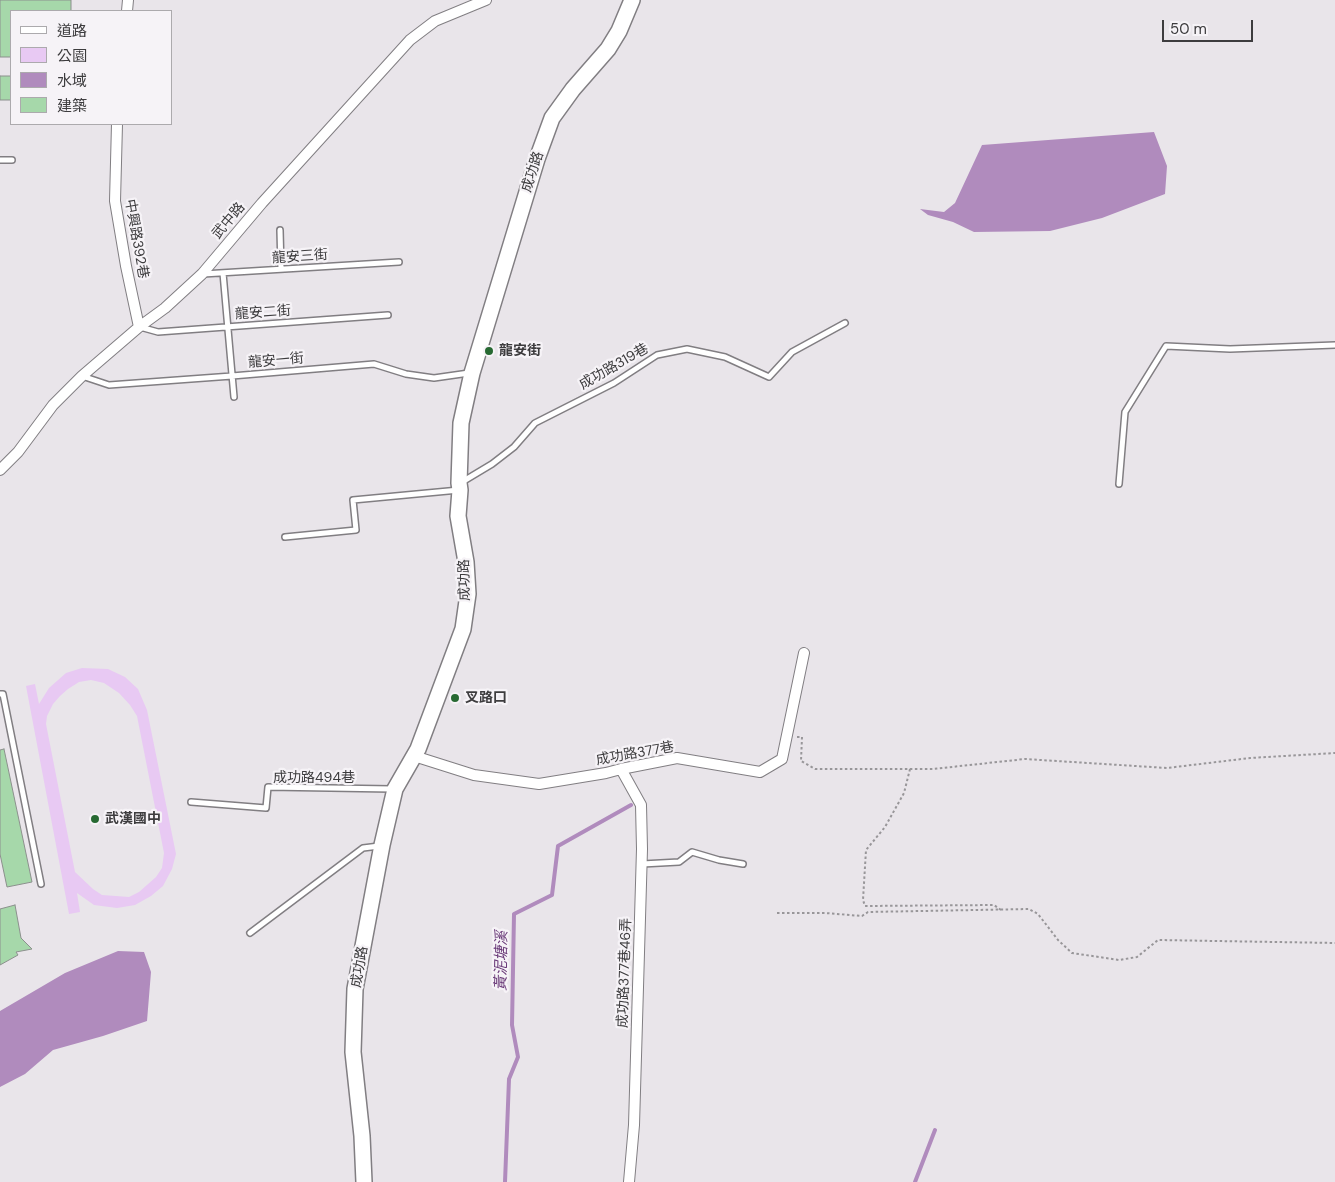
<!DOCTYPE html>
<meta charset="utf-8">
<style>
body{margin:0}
#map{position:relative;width:1335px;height:1182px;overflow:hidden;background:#e9e5ea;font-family:"DM Sans","Noto Sans TC",sans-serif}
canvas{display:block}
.legend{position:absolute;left:10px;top:10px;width:162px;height:115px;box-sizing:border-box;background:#f6f3f7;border:1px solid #acaaad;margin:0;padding:6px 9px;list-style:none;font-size:15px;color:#3d3c3e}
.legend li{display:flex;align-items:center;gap:10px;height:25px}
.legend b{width:25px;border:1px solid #acaaad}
.scale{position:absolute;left:1162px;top:20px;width:91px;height:22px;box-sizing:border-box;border:2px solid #3d3c3e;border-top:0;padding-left:6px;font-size:15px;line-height:18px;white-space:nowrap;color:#3d3c3e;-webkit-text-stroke:4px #f6f3f7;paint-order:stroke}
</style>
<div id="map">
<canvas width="1335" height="1182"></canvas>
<ul class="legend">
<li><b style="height:6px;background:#fff"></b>道路</li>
<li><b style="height:14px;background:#e8c9f3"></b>公園</li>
<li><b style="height:14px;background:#b08bbd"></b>水域</li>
<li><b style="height:14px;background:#a6d8aa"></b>建築</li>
</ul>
<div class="scale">50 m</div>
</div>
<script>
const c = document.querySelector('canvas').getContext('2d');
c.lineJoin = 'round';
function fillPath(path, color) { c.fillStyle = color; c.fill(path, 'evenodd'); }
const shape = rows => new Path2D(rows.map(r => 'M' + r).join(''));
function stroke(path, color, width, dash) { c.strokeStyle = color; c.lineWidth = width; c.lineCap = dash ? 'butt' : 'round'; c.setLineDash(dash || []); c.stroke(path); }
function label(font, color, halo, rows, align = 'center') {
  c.font = font + ' "DM Sans","Noto Sans TC",sans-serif'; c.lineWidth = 4.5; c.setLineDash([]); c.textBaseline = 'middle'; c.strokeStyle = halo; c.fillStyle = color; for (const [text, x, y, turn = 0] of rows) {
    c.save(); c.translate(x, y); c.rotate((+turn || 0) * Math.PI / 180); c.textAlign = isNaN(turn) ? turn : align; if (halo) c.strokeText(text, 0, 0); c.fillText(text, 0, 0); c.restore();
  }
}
const green = shape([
 [82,668,108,669,125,677,138,689,147,710,176,854,172,869,163,886,151,896,135,905,117,908,94,905,77,893,80,912,69,914,26,686,35,684,39,704,49,688,66,673],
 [91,680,104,683,119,693,130,705,137,716,164,853,162,868,156,877,139,892,129,897,102,895,93,889,75,872,46,724,47,716,53,704,60,696,68,689,79,682]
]);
const water = shape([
 [1154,132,1167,166,1165,194,1102,218,1050,231,974,232,953,222,928,215,920,209,944,212,955,203,982,145],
 [118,951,144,952,151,972,147,1021,103,1036,53,1050,25,1074,0,1087,0,1011,65,973]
]);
const stream = shape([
 [505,1182,509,1079,518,1057,512,1025,514,914,552,895,558,846,631,805],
 [915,1182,935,1130]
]);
const building = shape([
 [0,0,71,0,71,11,11,11,11,57,0,57,0,0],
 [0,76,11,76,11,100,0,100,0,76],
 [4,749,32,882,7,887,0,854,0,750,4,749],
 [15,905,21,938,32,949,16,952,18,955,0,965,0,909,15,905]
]);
const path = shape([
 [797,737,802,737,801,761,815,769,933,769,1025,759,1167,768,1250,758,1335,753],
 [910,769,904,793,885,827,866,850,863,900,865,906,994,905,1001,910],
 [777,913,825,913,862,916,868,912,1029,909,1038,914,1058,940,1072,953,1119,960,1137,957,1158,940,1335,943]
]);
const lane = shape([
 [0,160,12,160],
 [280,230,281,269],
 [223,273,234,397],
 [203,274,399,262],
 [140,327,158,332,388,315],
 [82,376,109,385,232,376,374,364,406,374,434,378,469,373],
 [462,482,492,464,514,447,535,423,614,383,657,355,687,349,725,357,769,377,792,352,845,323],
 [1119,484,1125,412,1166,346,1230,349,1335,345],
 [285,537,356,530,353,500,459,490],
 [0,694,3,694,41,884],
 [191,802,266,808,268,787,392,789],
 [642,864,679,862,692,852,719,860,743,864],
 [250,933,363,848,379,846]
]);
const street = shape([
 [127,11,128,0],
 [117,124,115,201,126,266,139,327],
 [0,470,18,452,53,405,82,376,139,327,165,308,202,274,262,203,410,40,435,21,486,0],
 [414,756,474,775,539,784,606,773,621,769,677,758,760,772,782,759,804,653],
 [621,769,641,805,642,849,634,1125,629,1182]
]);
const secondary = shape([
 [364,1182,362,1136,353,1052,355,989,382,845,395,789,418,749,463,629,468,594,466,562,458,516,460,490,459,483,461,423,472,373,537,159,552,118,573,89,608,49,619,31,632,0]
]);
const markers = [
 [489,351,5,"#276932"],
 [455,698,5,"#276932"],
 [95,819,5,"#276932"]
];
const streetNames = [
 ["成功路",533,172,-72],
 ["武中路",229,221,-50],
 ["中興路392巷",136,239,80],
 ["龍安三街",300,257,-4],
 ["龍安二街",263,313,-4],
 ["龍安一街",276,361,-5],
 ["成功路319巷",614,367,-30],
 ["成功路",465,580,-91],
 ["成功路377巷",635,754,-10],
 ["成功路494巷",314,778],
 ["成功路",360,967,-80],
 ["成功路377巷46弄",625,973,-88]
];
const poiNames = [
 ["龍安街",499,351],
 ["叉路口",465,698],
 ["武漢國中",105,819]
];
const waterNames = [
 ["黃泥塘溪",502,961,-89]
];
fillPath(green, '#e8c9f3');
fillPath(water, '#b08bbd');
stroke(stream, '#b08bbd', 4);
fillPath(building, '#a6d8aa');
stroke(building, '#8c908d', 1);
stroke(lane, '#817e82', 8);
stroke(street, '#817e82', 12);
stroke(secondary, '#817e82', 18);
stroke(path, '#989699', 2, [2.5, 2.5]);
stroke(lane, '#fff', 5);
stroke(street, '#fff', 10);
stroke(secondary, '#fff', 15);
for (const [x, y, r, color] of markers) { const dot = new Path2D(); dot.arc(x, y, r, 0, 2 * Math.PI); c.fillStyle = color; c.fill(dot); stroke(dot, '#f6f3f7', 2); }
label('14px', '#3d3c3e', '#f6f3f7', streetNames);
label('bold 14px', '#3d3c3e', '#f6f3f7', poiNames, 'left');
label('italic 15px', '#693978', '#f6f3f7', waterNames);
</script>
